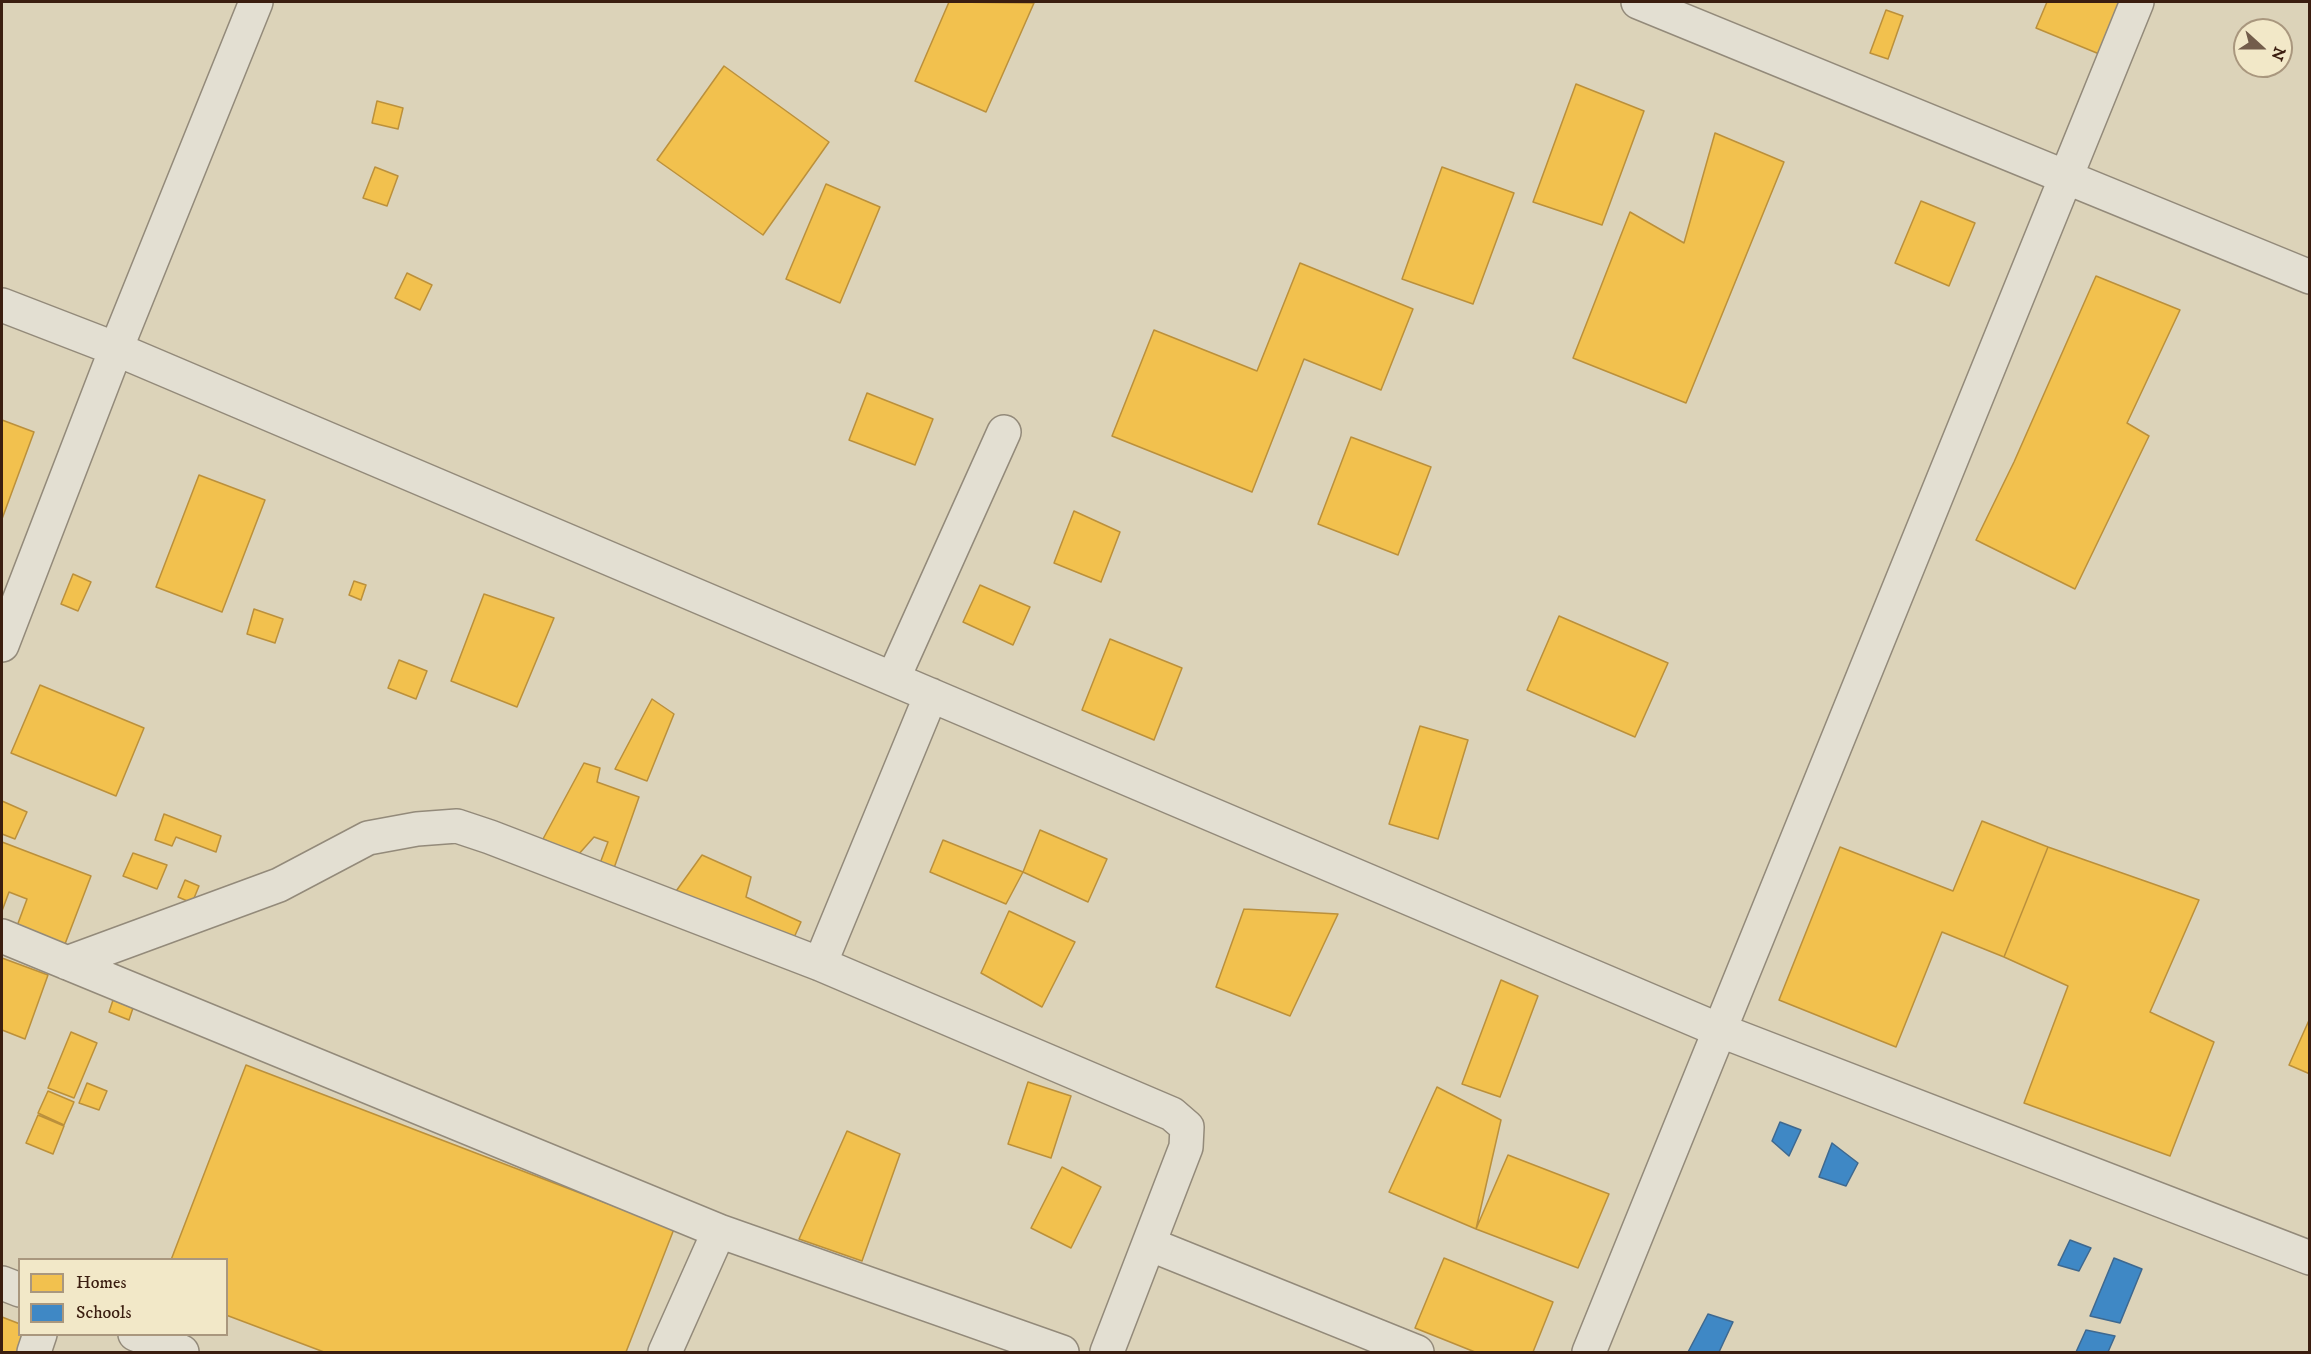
<!DOCTYPE html>
<style>
body{margin:0}
#map{position:relative;width:2311px;height:1354px;overflow:hidden;background:#dcd3b9;font-family:"IM FELL DW Pica",serif}
canvas{display:block}
.frame{position:absolute;inset:0;border:3px solid #3b1e10;pointer-events:none}
.legend{position:absolute;left:18px;top:1258px;width:210px;height:78px;box-sizing:border-box;background:#f2e8c8;border:2px solid #a9977e;margin:0;padding:8px 10px;list-style:none;font-size:18px;color:#3b1e10}
.legend li{display:flex;align-items:center;gap:12px;height:30px}
.legend b{width:30px;border:2px solid #a9977e}
.north{position:absolute;left:2233px;top:18px;width:60px;height:60px;box-sizing:border-box;background:#f2e8c8;border:2px solid #a9977e;border-radius:50%;rotate:111deg;font-size:16px;font-weight:700;line-height:24px;text-align:center;color:#3b1e10}
.north::after{content:'';display:block;margin:auto;width:21px;height:27px;background:#735d4b;clip-path:polygon(50% 0,100% 100%,50% 72%,0 100%)}
</style>
<div id="map">
<canvas width="2311" height="1354"></canvas>
<div class="frame"></div>
<ul class="legend">
<li><b style="height:16px;background:#f2c14e"></b>Homes</li>
<li><b style="height:16px;background:#3f88c5"></b>Schools</li>
</ul>
<div class="north">N</div>
</div>
<script>
const c = document.querySelector('canvas').getContext('2d');
c.lineJoin = 'round';
function fillPath(path, color) { c.fillStyle = color; c.fill(path, 'evenodd'); }
const shape = rows => new Path2D(rows.map(r => 'M' + r).join(''));
function stroke(path, color, width, dash) { c.strokeStyle = color; c.lineWidth = width; c.lineCap = dash ? 'butt' : 'round'; c.setLineDash(dash || []); c.stroke(path); }
const homes = shape([
 [949,2,1034,3,986,112,915,81,949,2],
 [2047,2,2133,2,2109,58,2036,28,2047,2],
 [1886,10,1903,16,1888,59,1870,53,1886,10],
 [724,66,829,142,763,235,657,160,724,66],
 [1576,84,1644,111,1602,225,1533,202,1576,84],
 [377,101,403,108,398,129,372,123,377,101],
 [1715,133,1784,162,1686,403,1573,358,1630,212,1684,243,1715,133],
 [375,167,398,176,387,206,363,198,375,167],
 [1442,167,1514,193,1473,304,1402,279,1442,167],
 [826,184,880,207,840,303,786,279,826,184],
 [1921,201,1975,223,1949,286,1895,263,1921,201],
 [1300,263,1413,309,1381,390,1304,359,1252,492,1112,436,1154,330,1257,371,1300,263],
 [407,273,432,285,420,310,395,298,407,273],
 [2096,276,2180,310,2127,423,2149,436,2075,589,1976,540,2014,462,2096,276],
 [867,393,933,419,915,465,849,440,867,393],
 [2,420,34,432,2,519,2,420],
 [1351,437,1431,467,1398,555,1318,524,1351,437],
 [199,475,265,500,222,612,156,587,199,475],
 [1074,511,1120,532,1101,582,1054,563,1074,511],
 [73,574,91,582,78,611,61,604,73,574],
 [354,581,366,585,361,600,349,595,354,581],
 [980,585,1030,607,1013,645,963,622,980,585],
 [484,594,554,618,517,707,451,681,484,594],
 [254,609,283,619,275,643,247,634,254,609],
 [1559,616,1668,663,1635,737,1527,690,1559,616],
 [1110,639,1182,668,1154,740,1082,710,1110,639],
 [399,660,427,671,416,699,388,688,399,660],
 [40,685,144,728,116,796,11,753,40,685],
 [652,699,674,714,647,781,615,769,652,699],
 [1420,726,1468,740,1438,839,1389,824,1420,726],
 [584,763,600,768,597,782,639,797,613,871,599,866,608,842,594,837,578,855,543,839,584,763],
 [2,801,27,812,15,839,2,834,2,801],
 [164,814,221,836,216,852,176,837,172,846,155,840,164,814],
 [1982,821,2048,847,2004,957,1942,932,1896,1047,1779,1000,1840,847,1953,891,1982,821],
 [1040,830,1107,859,1088,902,1023,872,1040,830],
 [943,840,1023,872,1006,904,930,872,943,840],
 [2,842,91,876,65,944,17,926,27,899,9,892,2,911,2,842],
 [2048,847,2199,900,2150,1012,2214,1042,2170,1156,2024,1103,2068,986,2004,957,2048,847],
 [133,853,167,865,157,889,123,876,133,853],
 [702,855,751,877,746,897,801,922,788,951,674,894,702,855],
 [185,880,199,886,192,903,178,897,185,880],
 [1244,909,1338,914,1290,1016,1216,987,1244,909],
 [1009,911,1075,942,1042,1007,981,973,1009,911],
 [2,958,48,975,25,1039,2,1030,2,958],
 [1501,980,1538,996,1500,1097,1462,1084,1501,980],
 [113,1000,133,1008,129,1020,109,1012,113,1000],
 [2310,1018,2310,1074,2289,1065,2310,1018],
 [71,1032,97,1043,74,1098,48,1088,71,1032],
 [246,1065,674,1229,626,1352,324,1352,226,1315,226,1260,171,1260,246,1065],
 [1028,1082,1071,1096,1051,1158,1008,1144,1028,1082],
 [87,1083,107,1091,99,1110,79,1103,87,1083],
 [1437,1087,1501,1120,1476,1229,1389,1192,1437,1087],
 [48,1091,74,1102,64,1125,38,1113,48,1091],
 [38,1115,64,1126,53,1154,26,1143,38,1115],
 [847,1131,900,1154,862,1261,799,1239,847,1131],
 [1508,1155,1609,1194,1578,1268,1476,1229,1508,1155],
 [1062,1167,1101,1187,1071,1248,1031,1228,1062,1167],
 [1444,1258,1553,1302,1533,1352,1475,1352,1415,1328,1444,1258],
 [2,1317,20,1324,20,1334,23,1334,17,1352,2,1352,2,1317]
]);
const schools = shape([
 [1780,1122,1801,1130,1789,1156,1772,1141,1780,1122],
 [1832,1143,1858,1163,1846,1186,1819,1177,1832,1143],
 [2070,1240,2091,1248,2079,1271,2058,1265,2070,1240],
 [2114,1258,2142,1269,2120,1323,2090,1316,2114,1258],
 [1708,1314,1733,1322,1719,1352,1688,1352,1708,1314],
 [2086,1330,2115,1336,2108,1352,2076,1352,2086,1330]
]);
const minor = shape([
 [1638,2,2310,277],
 [2,305,116,349,1719,1030,2310,1258],
 [2,645,116,349,256,2],
 [893,679,1004,432],
 [2,936,719,1231,665,1352],
 [67,963,279,885,368,838,417,829,457,826,490,837,820,964,1172,1114,1187,1127,1186,1147,1107,1352],
 [820,964,931,695],
 [719,1231,1062,1352],
 [1149,1244,1417,1352],
 [2,1283,20,1290],
 [135,1334,182,1352],
 [34,1352,40,1334],
 [1589,1352,2137,2]
]);
fillPath(homes, '#f2c14e');
stroke(homes, '#bb903b', 1.5);
fillPath(schools, '#3f88c5');
stroke(schools, '#3e688f', 1.5);
stroke(minor, '#938a7a', 36);
stroke(minor, '#e3dfd2', 33);
</script>
